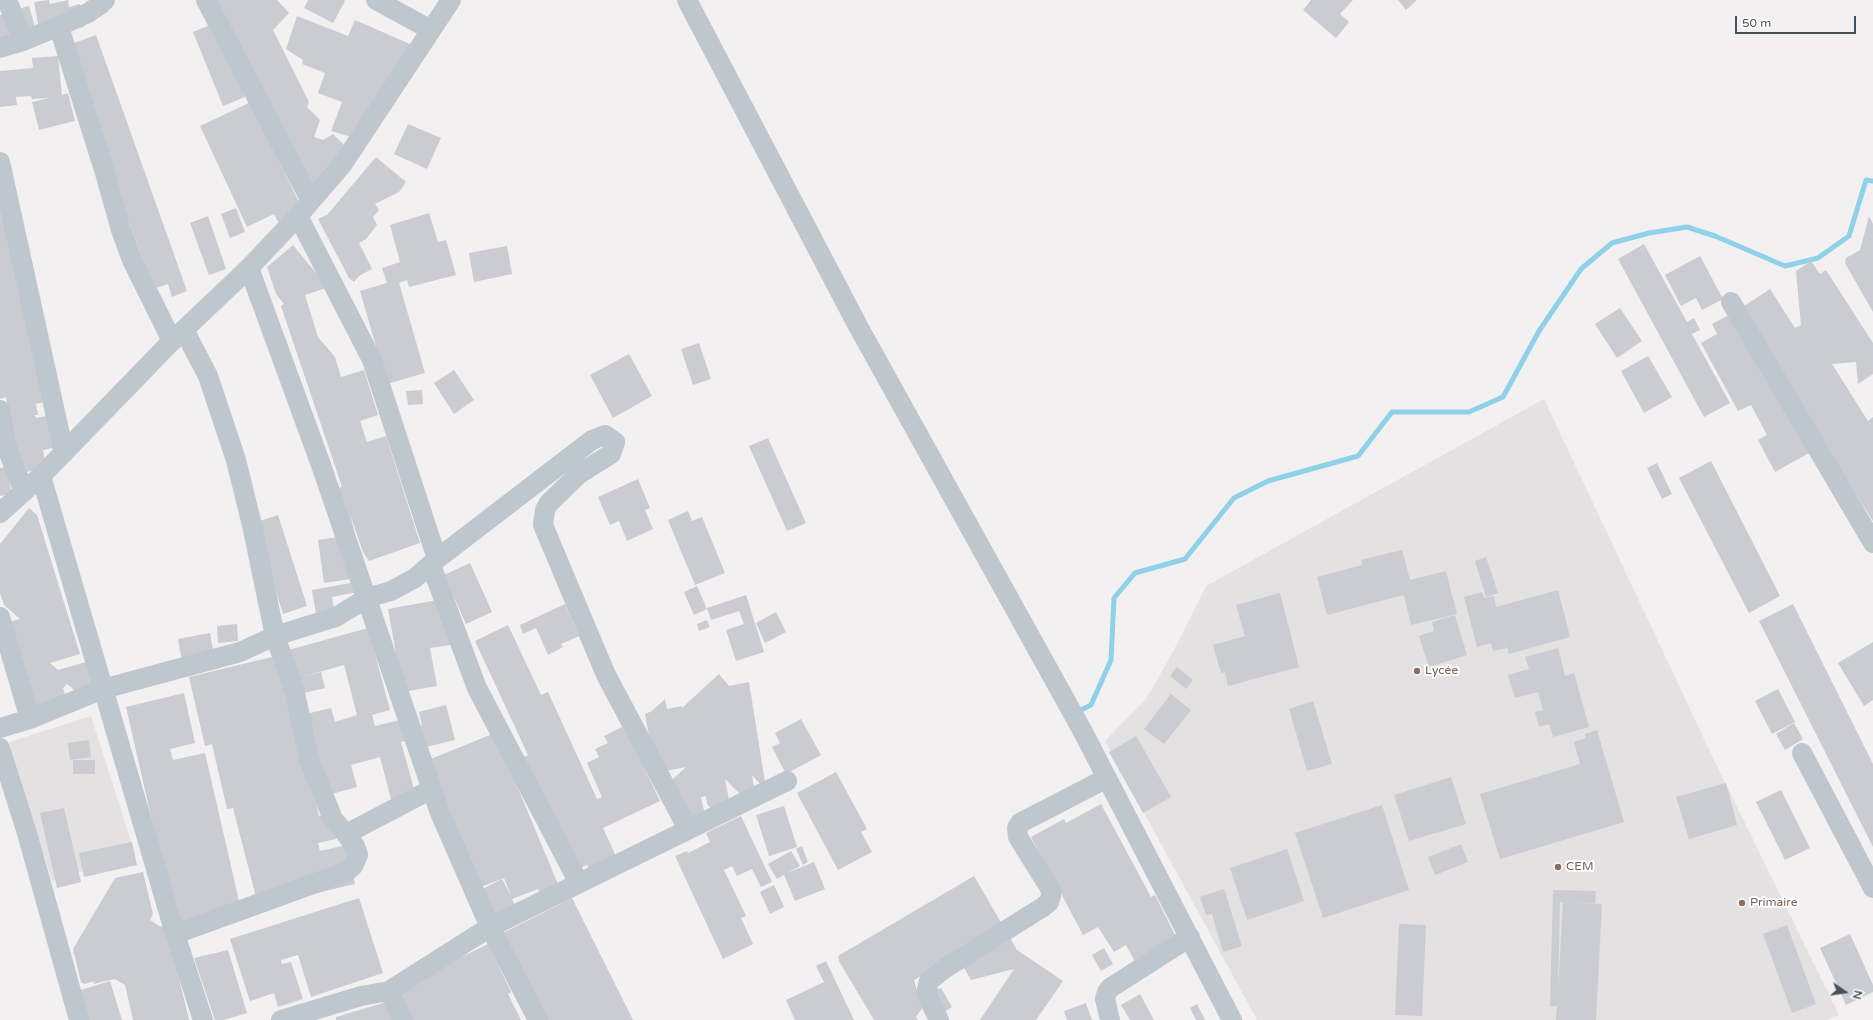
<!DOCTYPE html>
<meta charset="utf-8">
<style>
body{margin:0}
#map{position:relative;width:1873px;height:1020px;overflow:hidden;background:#f2f0f0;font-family:"Varela Round",sans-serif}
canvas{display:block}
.north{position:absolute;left:1825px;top:972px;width:40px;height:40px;-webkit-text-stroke:3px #fff;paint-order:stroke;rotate:103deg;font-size:11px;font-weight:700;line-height:16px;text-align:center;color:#48525c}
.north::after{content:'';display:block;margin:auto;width:14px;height:18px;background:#48525c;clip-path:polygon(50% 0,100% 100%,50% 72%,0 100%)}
.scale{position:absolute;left:1735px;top:16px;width:121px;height:18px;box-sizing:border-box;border:2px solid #48525c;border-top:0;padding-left:5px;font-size:12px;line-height:14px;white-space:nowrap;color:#48525c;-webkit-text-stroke:3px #fff;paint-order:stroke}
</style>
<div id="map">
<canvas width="1873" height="1020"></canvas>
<div class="north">N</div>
<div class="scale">50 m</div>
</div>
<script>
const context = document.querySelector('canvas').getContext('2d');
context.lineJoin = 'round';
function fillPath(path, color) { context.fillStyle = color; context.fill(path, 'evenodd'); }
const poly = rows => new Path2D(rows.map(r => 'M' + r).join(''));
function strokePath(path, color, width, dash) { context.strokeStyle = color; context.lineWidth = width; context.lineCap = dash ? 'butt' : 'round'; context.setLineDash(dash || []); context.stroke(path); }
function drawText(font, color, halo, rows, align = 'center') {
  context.font = font + ' "Varela Round",sans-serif'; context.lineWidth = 4; context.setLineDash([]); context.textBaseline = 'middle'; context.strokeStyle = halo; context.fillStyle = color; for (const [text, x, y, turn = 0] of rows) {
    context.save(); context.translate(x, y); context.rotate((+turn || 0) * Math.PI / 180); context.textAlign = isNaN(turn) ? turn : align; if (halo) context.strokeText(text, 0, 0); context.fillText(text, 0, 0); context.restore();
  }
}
const education = poly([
 [1544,399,1714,760,1839,1015,1828,1020,1257,1020,1105,741,1147,698,1177,644,1206,586],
 [91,716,135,854,52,881,9,742]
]);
const stream = poly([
 [1081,710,1091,705,1111,660,1114,598,1135,573,1185,559,1234,498,1268,481,1358,456,1392,412,1469,412,1503,397,1539,331,1581,269,1612,243,1649,233,1687,227,1715,236,1785,266,1818,258,1849,236,1866,180,1873,181]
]);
const building = poly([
 [49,0,50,4,68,0,69,7,80,4,84,27,60,31,41,40,34,2],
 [210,0,277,0,289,13,273,30,309,102,307,107,320,120,314,137,323,140,333,134,349,150,316,189],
 [308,0,344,0,345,1,333,23,304,8],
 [1311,0,1353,0,1340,14,1349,22,1336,38,1303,10],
 [1398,0,1417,0,1406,10],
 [29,6,39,41,8,12],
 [4,14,15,51,0,55,0,15],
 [297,16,348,36,355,20,412,45,355,138,331,131,342,102,318,93,325,73,302,64,303,60,286,49],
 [215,23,245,97,223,106,193,32],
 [96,35,187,291,172,297,168,284,153,289,66,46],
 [58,56,62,95,68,93,75,121,39,130,32,102,50,98,32,99,31,96,16,97,17,105,0,107,0,71,33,68,32,58],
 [251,102,303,211,278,222,274,214,247,227,200,126],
 [408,124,441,138,427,169,394,154],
 [376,157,406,182,399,192,375,204,379,210,373,217,377,225,366,239,359,243,372,269,359,276,354,282,349,278,318,219,327,215],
 [0,182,44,402,36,404,38,415,35,415,36,418,51,415,57,447,43,450,46,468,21,473,6,397,0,399],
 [236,208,245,232,230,238,221,214],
 [429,213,438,242,446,240,456,275,409,287,407,280,399,283,425,373,387,384,360,291,387,283,382,268,400,262,390,225],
 [208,216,226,269,209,275,190,223],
 [1869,216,1873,224,1873,312,1845,263,1846,258,1860,250],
 [1644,244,1687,322,1694,318,1700,330,1692,334,1730,403,1704,417,1618,259],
 [293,245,325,284,326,288,305,295,318,337,335,357,341,377,364,370,378,415,360,421,367,442,386,436,420,543,369,561,363,552,350,514,354,530,337,534,325,492,342,487,281,306,284,304,276,294,267,267],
 [507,246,512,274,474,282,469,253],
 [1700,256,1723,299,1702,310,1696,298,1681,306,1665,275],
 [1811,261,1820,274,1826,270,1873,343,1873,374,1858,384,1856,362,1832,364,1868,421,1873,417,1873,521,1738,310,1770,289,1795,328,1801,325,1796,271],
 [1620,308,1642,341,1617,358,1595,324],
 [1733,313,1809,453,1775,472,1758,440,1767,435,1751,405,1738,411,1701,343,1717,334,1712,324],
 [699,343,711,379,693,385,681,349],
 [629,354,652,396,613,418,590,375],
 [1648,356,1672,397,1644,413,1621,371],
 [454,370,474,400,454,414,434,383],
 [422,390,423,404,408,405,406,391],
 [768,438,806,523,787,531,749,446],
 [1711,461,1780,596,1749,613,1679,478],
 [1657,463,1672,494,1662,499,1647,468],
 [6,467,12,494,0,496,0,468],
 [638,479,650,508,645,510,653,529,627,541,619,521,610,525,598,497],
 [29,508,37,515,80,654,50,663,58,670,86,662,94,689,78,693,67,684,63,688,67,700,35,710,9,622,20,619,4,605,0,593,0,544],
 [688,511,692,521,702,517,725,573,695,585,668,520],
 [278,515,307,606,283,614,254,523],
 [344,536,350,579,324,583,318,540],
 [1402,550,1410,580,1446,571,1457,614,1411,625,1404,595,1327,615,1317,577,1362,565,1361,560],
 [1486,557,1498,593,1486,597,1475,561],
 [470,563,492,612,466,624,444,575],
 [356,582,358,592,332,597,334,609,316,613,312,590],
 [697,586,707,609,694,615,684,592],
 [1558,590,1570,637,1509,654,1503,632,1507,648,1493,651,1491,643,1477,647,1464,597,1482,592,1484,598,1494,596,1496,607],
 [1280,593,1299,667,1228,686,1225,672,1221,673,1213,645,1245,636,1236,605],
 [746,595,764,652,736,661,726,630,744,624,739,611,711,620,707,608],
 [443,599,451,645,430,648,437,686,403,692,388,609],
 [565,604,579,636,561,644,563,647,548,655,536,628,523,634,520,625],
 [1793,604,1873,764,1873,847,1759,621],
 [776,612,786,632,765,643,756,623],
 [1455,615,1467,655,1429,667,1419,636,1434,631,1432,622],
 [707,620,710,627,699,631,697,624],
 [237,624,238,641,218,643,217,626],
 [508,625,541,695,548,692,597,799,602,797,587,763,599,757,595,749,608,743,604,736,624,726,660,801,603,828,620,865,593,878,587,865,577,869,524,757,528,755,475,641],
 [368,628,390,710,372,715,375,726,400,720,406,741,401,742,416,796,392,803,380,757,351,765,357,787,328,795,306,714,331,708,335,722,357,715,344,665,298,678,321,672,325,688,300,694,285,651],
 [210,633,214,656,182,662,178,639],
 [1873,642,1873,700,1864,706,1838,663],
 [1558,648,1565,676,1574,673,1589,727,1553,737,1549,724,1539,727,1535,712,1543,710,1538,692,1515,698,1508,675,1529,669,1525,657],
 [280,655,319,816,330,813,336,839,318,843,320,851,346,845,355,884,176,926,126,707,184,693,195,743,170,749,173,760,205,753,239,901,256,897,233,808,227,809,212,744,205,746,189,677],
 [1177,667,1193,680,1186,689,1170,676],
 [719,674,729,686,749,682,765,782,761,785,752,775,755,793,741,795,725,779,729,800,715,813,707,804,706,796,701,797,704,811,695,819,677,800,673,779,686,767,656,773,645,714,652,711,665,699,667,709,682,706,682,708],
 [1778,689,1795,722,1772,734,1755,701],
 [1171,694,1191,710,1164,744,1144,729],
 [1313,701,1332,764,1307,771,1289,709],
 [446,705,455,740,422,748,417,726,422,725,419,712],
 [801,719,821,755,786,774,772,747,780,743,775,733],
 [1794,723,1803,739,1785,750,1776,734],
 [1597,730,1624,822,1500,859,1480,794,1580,764,1574,742,1586,738,1585,734],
 [495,733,560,889,542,896,538,889,512,899,521,917,500,927,481,890,502,879,511,896,504,878,481,887,428,760],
 [1136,736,1171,797,1143,813,1109,752],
 [89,740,91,757,70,760,68,743],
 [73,760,95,760,95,774,73,774],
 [836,772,867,829,861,832,872,852,838,870,797,793],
 [1451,777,1466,824,1409,841,1394,795],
 [1726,783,1737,825,1689,839,1676,797],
 [1781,790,1810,848,1785,860,1756,802],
 [1101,804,1151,897,1155,895,1178,941,1136,963,1126,945,1114,952,1098,927,1083,935,1031,837,1064,819,1066,823],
 [1382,805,1409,890,1323,918,1295,833],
 [784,806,797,847,769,856,756,815],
 [64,808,81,882,57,888,40,813],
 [741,816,772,882,761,887,752,869,737,876,732,866,724,870,746,916,741,918,753,944,723,959,675,856,687,851,688,853,710,842,706,833],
 [132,842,137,865,84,877,79,853],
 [1461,844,1468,862,1435,875,1428,857],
 [802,846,808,862,803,865,796,849],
 [1287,849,1304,901,1247,920,1230,868],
 [791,851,800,866,787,873,814,862,825,889,795,901,784,875,777,879,768,864],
 [143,872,153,914,150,920,161,927,165,920,189,1020,133,1020,125,985,115,979,93,984,95,981,84,984,81,982,73,949,115,878],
 [974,876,1017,950,1063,981,1036,1020,980,1020,1014,969,971,980,957,955,914,980,918,995,941,988,952,1007,944,1012,927,1001,916,1017,918,1020,874,1020,839,961,838,956],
 [774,885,784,907,770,914,760,892],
 [1224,889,1242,946,1223,952,1212,914,1206,915,1200,897],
 [1553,890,1596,891,1595,903,1558,902,1560,902,1558,990,1563,902,1602,904,1596,1020,1556,1020,1557,1006,1550,1006],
 [359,898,383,973,311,997,298,955,281,960,282,964,291,962,303,999,278,1007,274,993,250,1001,230,939],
 [572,898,633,1020,542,1020,499,935],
 [1399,924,1426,925,1422,1016,1395,1015],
 [1787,925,1816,1004,1792,1013,1763,934],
 [1850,934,1873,985,1873,992,1846,1005,1820,948],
 [488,944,511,992,508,994,521,1020,410,1020,396,989],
 [1104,948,1113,964,1101,971,1092,955],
 [228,950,247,1013,224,1020,215,1020,194,958],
 [826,961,854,1020,795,1020,786,1000,824,982,816,966],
 [110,981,122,1020,86,1020,78,991],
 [1140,994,1154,1020,1130,1020,1121,1005],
 [390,1001,395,1020,336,1020,336,1017],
 [1086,1003,1092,1020,1067,1020,1064,1011],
 [1197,1004,1205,1020,1196,1020,1190,1008]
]);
const minor = poly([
 [7,0,23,41],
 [206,0,311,201],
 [376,0,431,30],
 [687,0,858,326,1082,730,1232,1020],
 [59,27,105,173,121,230,132,260,172,341],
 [0,48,23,41,64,24,88,13,100,5,105,0],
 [0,162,64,453],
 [249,268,321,465,440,813,490,927,787,781],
 [1731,302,1873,543],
 [184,330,208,376,236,460,252,525,275,636,294,689,310,762,333,819,346,834],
 [0,410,7,448,24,492],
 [41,476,175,934,203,1020],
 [0,513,41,476,172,341,249,268,298,216,342,165,451,0],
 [437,559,592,440,605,435,615,442,611,454,579,474,549,503,545,510,543,525,606,675,688,829],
 [431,565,477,688,579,883],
 [0,617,30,719],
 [0,728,30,719,103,689,240,652,275,636,336,617,367,598,391,591,404,584,415,578,437,559,372,360,298,216],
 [0,748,27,833,79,1020],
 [1802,753,1873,888],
 [175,934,346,872,353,866,358,855,355,846,346,834,432,789],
 [389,991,403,1020],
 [281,1020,361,996,389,991,490,927,538,1020],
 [939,1020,926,993,929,981,944,969,1043,907,1049,902,1051,896,1051,890,1018,837,1017,828,1020,823,1107,778],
 [1110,1020,1105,999,1107,992,1110,988,1190,937]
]);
const markers = [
 [1417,671,4,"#8d6e63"],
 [1558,867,4,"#8d6e63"],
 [1742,903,4,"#8d6e63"]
];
const educationNames = [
 ["Lycée",1425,671],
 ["CEM",1566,867],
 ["Primaire",1750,903]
];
fillPath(education, '#e3e1e1');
strokePath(stream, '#8fd1e9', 5);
fillPath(building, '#caccd2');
strokePath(minor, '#bec6ce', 20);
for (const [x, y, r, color] of markers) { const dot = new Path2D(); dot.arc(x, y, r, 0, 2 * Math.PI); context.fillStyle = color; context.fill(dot); strokePath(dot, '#fff', 1.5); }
drawText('12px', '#785e54', '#fff', educationNames, 'left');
</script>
